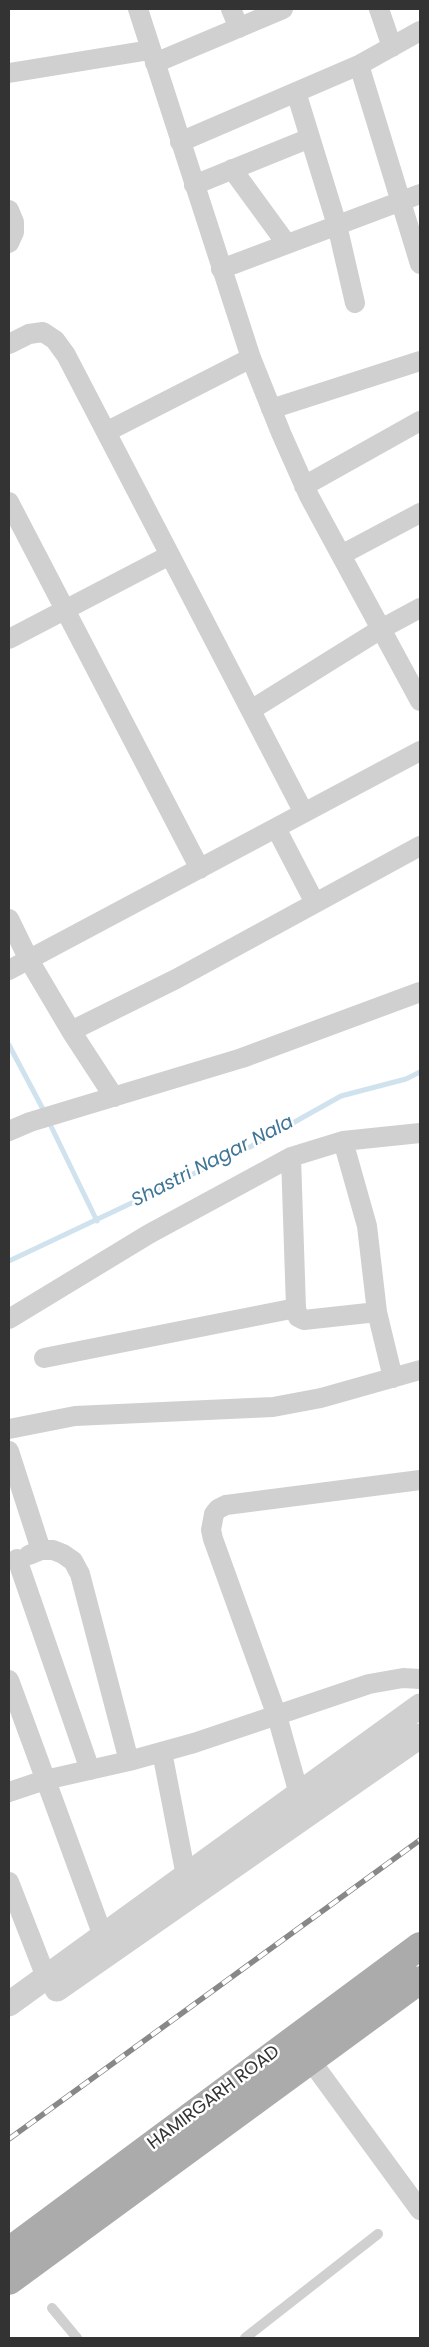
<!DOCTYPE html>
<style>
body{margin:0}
#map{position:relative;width:429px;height:2347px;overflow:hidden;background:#fff;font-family:Poppins,sans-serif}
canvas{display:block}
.frame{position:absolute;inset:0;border:10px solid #333;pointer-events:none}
</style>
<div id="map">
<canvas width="429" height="2347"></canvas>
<div class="frame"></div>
</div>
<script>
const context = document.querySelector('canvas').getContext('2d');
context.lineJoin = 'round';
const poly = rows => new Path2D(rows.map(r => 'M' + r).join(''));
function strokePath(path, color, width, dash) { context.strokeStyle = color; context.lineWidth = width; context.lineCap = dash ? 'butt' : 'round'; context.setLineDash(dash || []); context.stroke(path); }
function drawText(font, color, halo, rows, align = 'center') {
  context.font = font + ' Poppins,sans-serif'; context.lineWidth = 5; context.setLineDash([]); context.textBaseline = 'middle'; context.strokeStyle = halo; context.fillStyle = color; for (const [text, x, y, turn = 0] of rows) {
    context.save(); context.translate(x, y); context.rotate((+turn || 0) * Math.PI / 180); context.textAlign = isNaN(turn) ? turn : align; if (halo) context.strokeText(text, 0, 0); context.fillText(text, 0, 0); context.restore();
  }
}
const stream = poly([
 [9,1045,45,1113],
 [48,1120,97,1221],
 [9,1261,250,1147,341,1096,406,1079,420,1072]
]);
const service = poly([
 [52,2308,77,2338],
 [245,2338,378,2234]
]);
const minor = poly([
 [138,9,251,358,281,433,309,496,420,701],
 [231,9,239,28],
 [379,9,392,47],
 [155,63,283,9],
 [359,65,420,264],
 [9,73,150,50],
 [296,92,337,225,355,303],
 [180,142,359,65,420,31],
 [232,169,286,243],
 [194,185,310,138],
 [9,210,14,222,14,232,9,243],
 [221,269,420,194],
 [9,344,29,334,43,332,55,340,66,355,304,813],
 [271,409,420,361],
 [106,432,251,358],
 [304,486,420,421],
 [9,502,200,869],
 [341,555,420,513],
 [9,639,170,555],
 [251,710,381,629,420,608],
 [276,828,315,903],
 [9,919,29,960,71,1031,114,1097],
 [9,970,420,751],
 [71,1031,176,979,420,846],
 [9,1131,30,1122,242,1058,420,992],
 [343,1141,367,1226,377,1312,393,1378],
 [296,1308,298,1317,304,1320,377,1312],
 [9,1319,149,1234,291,1157,343,1141,420,1133],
 [44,1358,296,1308,291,1157],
 [9,1429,75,1416,273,1407,321,1398,420,1370],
 [9,1451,41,1550,29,1555],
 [41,1550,53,1550,63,1554,73,1561,80,1574,129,1761],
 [17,1559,90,1770],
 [9,1680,103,1936],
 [162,1752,186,1876],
 [9,1792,45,1780,129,1761,194,1743,369,1684,403,1678,420,1679],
 [299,1794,277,1716,213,1539,211,1530,214,1514,218,1509,226,1505,420,1480],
 [9,1882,46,1977],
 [311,2061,420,2210]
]);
const tertiary = poly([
 [57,1989,420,1736],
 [9,2004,420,1706]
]);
const primary = poly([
 [9,2251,420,1946],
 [9,2281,420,1980]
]);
const rail = poly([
 [9,2139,420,1840]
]);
const streetNames = [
 ["HAMIRGARH ROAD",214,2098,-37]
];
const waterNames = [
 ["Shastri Nagar Nala",213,1162,-27]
];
strokePath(stream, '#cfe2ee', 5);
strokePath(service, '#d0d0d0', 10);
strokePath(minor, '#d0d0d0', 20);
strokePath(tertiary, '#d0d0d0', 25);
strokePath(primary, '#ababab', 28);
strokePath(rail, '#888', 5.5);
strokePath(rail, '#fff', 4, [11]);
drawText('18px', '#333', '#fff', streetNames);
drawText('italic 19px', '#3f7597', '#fff', waterNames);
</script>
